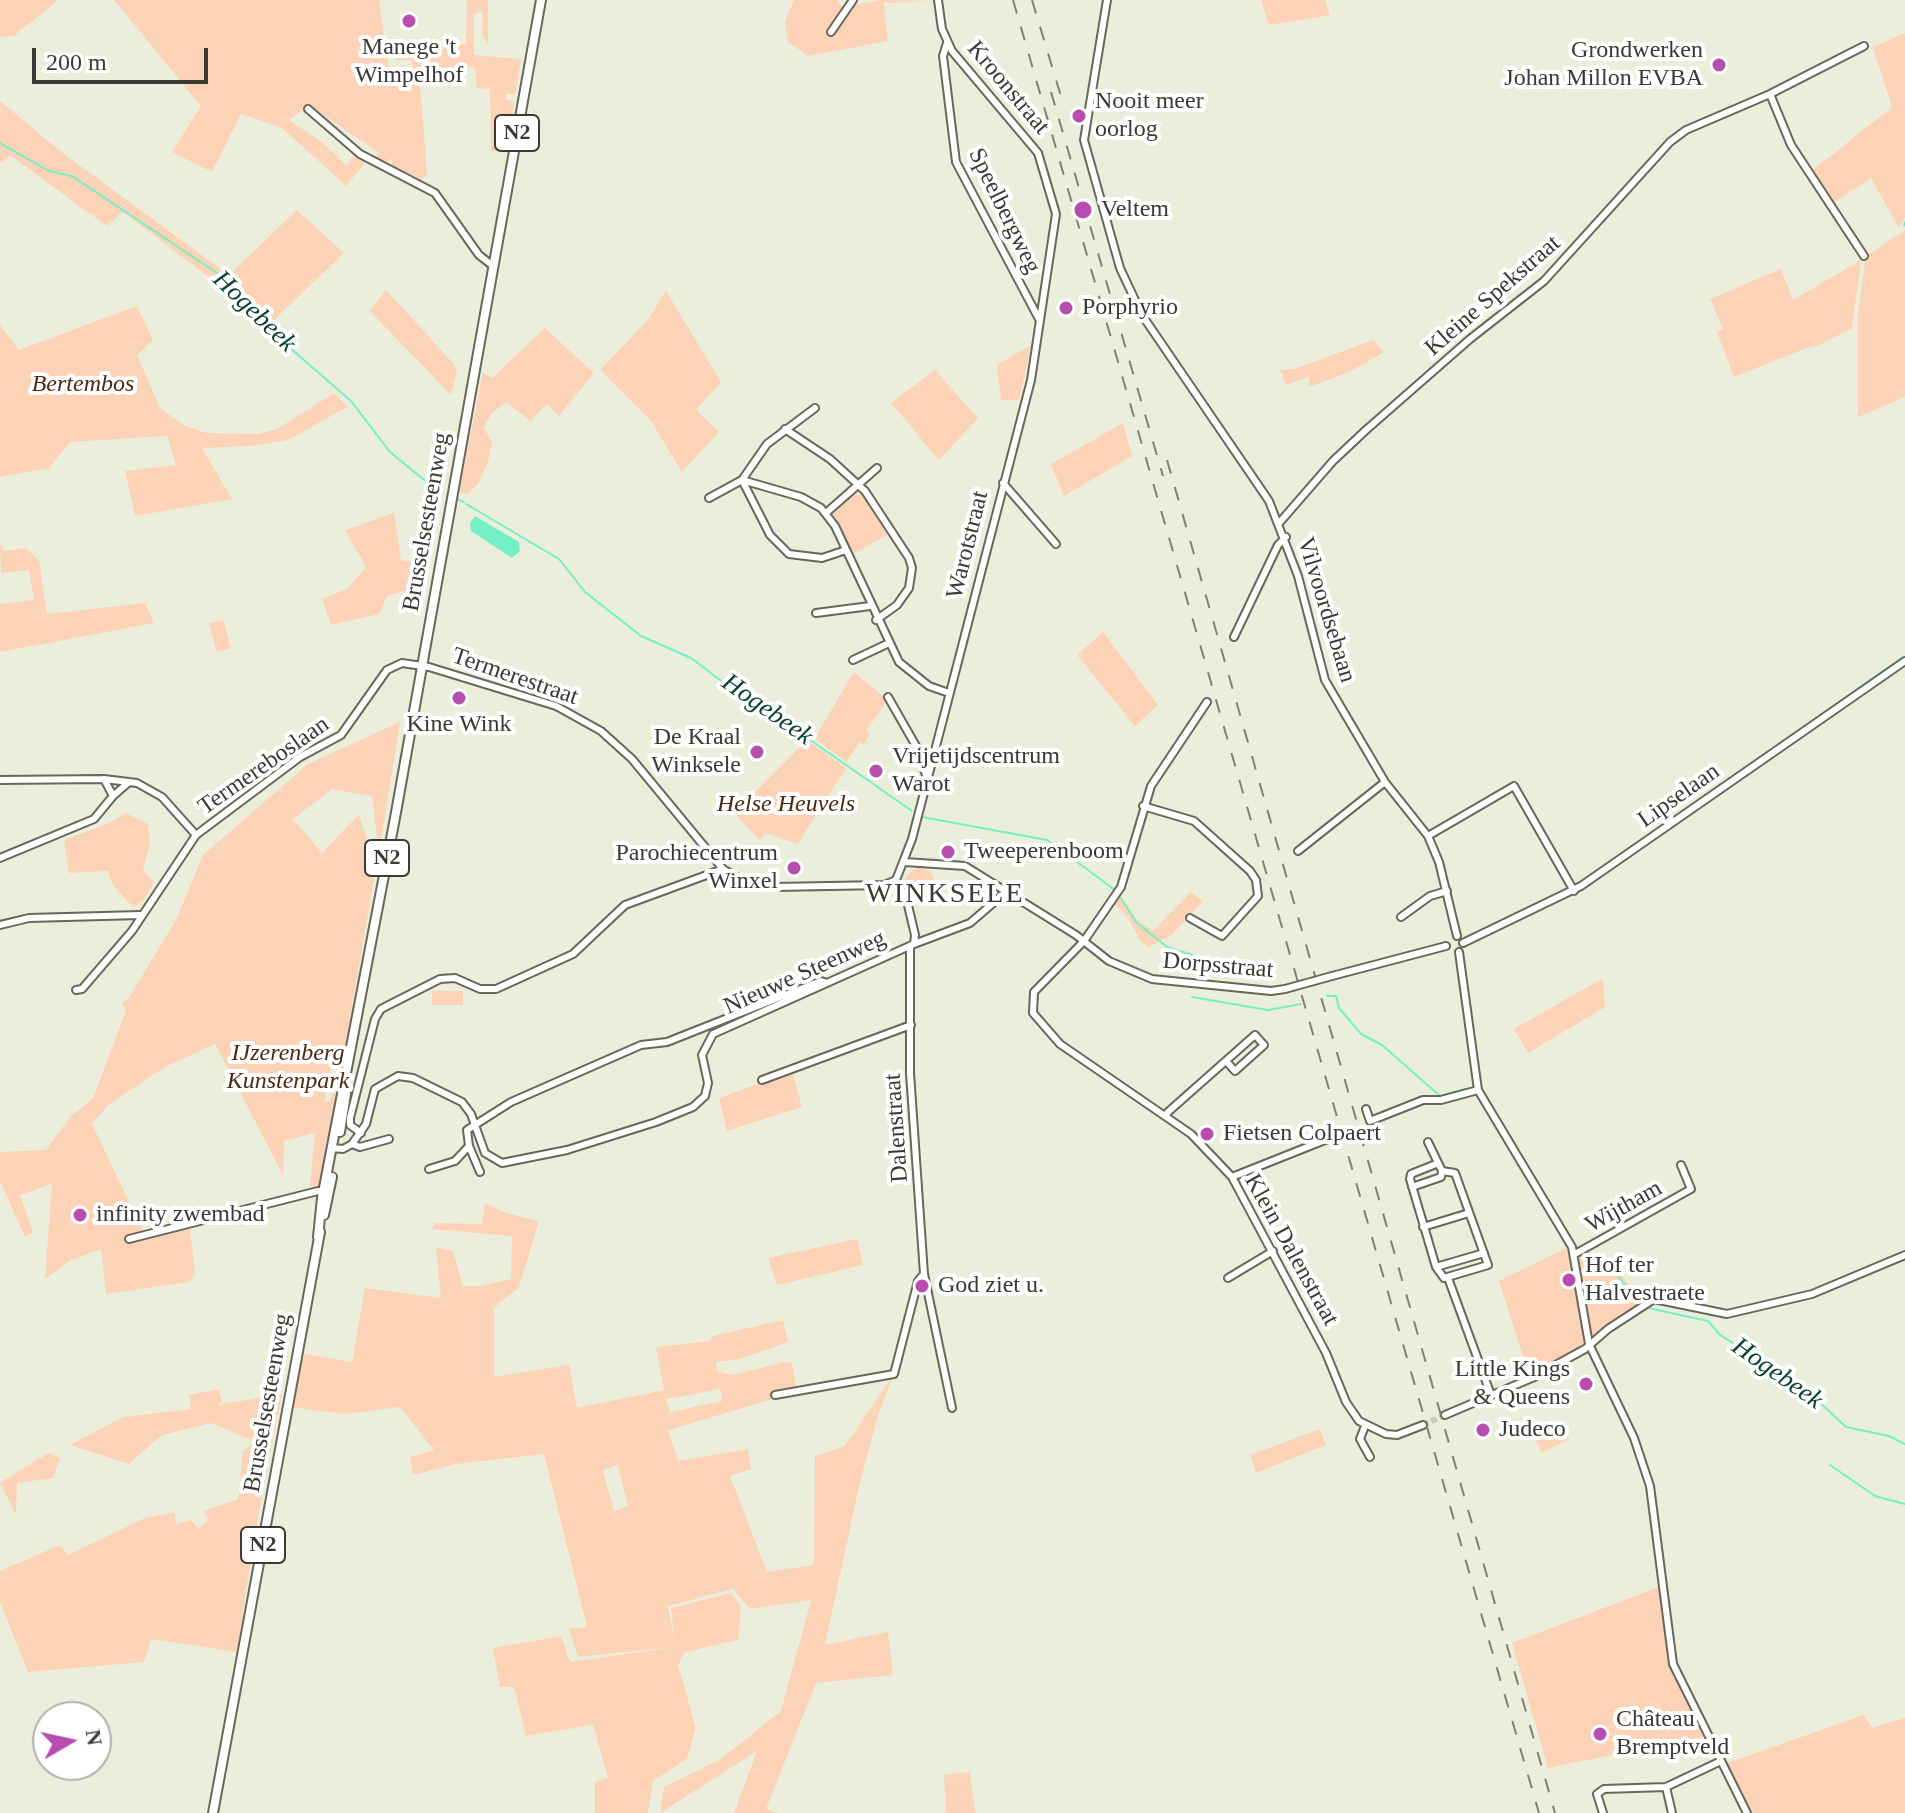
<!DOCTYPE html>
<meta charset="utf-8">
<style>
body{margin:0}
#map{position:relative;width:1905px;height:1813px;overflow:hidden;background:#eceedc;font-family:Georgia,serif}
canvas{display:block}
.north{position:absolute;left:32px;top:1701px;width:80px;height:80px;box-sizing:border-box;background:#fff;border:2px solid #b0b0ad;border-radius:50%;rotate:81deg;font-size:22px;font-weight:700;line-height:32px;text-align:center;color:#393a33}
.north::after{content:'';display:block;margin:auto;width:28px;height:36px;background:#b74dae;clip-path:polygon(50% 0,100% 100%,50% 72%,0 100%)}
.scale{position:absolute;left:32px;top:48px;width:176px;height:36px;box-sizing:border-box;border:4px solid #393a33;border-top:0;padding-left:10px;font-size:24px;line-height:28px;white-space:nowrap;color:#393a33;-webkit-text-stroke:6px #fff;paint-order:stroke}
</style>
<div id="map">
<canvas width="1905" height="1813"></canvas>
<div class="north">N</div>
<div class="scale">200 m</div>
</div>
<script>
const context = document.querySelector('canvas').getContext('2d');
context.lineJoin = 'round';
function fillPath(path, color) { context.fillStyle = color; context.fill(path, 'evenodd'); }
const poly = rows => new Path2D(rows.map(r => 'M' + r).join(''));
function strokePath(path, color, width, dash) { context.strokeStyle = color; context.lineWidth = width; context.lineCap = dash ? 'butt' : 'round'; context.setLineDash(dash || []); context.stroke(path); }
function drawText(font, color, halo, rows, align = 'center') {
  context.font = font + ' Georgia,serif'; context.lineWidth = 8; context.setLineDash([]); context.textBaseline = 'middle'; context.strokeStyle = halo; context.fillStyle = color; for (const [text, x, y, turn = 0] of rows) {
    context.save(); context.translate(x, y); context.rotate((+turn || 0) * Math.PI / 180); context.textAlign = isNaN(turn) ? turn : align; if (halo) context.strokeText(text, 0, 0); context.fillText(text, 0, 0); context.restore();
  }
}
const green = poly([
 [0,0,58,0,14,36,0,37],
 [114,0,379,0,389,70,412,68,412,60,396,60,395,47,466,44,467,0,488,0,488,45,482,34,483,12,478,12,474,15,474,55,521,59,515,95,507,94,505,99,514,102,506,152,491,151,490,89,477,88,475,67,441,68,435,64,435,68,419,69,427,175,421,179,392,166,392,158,386,163,376,158,379,153,309,105,289,120,322,142,346,165,355,157,365,163,346,186,282,128,241,114,212,172,172,152,201,106],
 [794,0,837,0,842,7,882,0,935,1,884,3,888,41,808,56,788,42,785,21],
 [1261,0,1325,0,1330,15,1269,25],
 [1905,33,1905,217,1899,228,1871,178,1834,203,1813,170,1892,107,1873,47],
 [0,101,64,154,229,275,297,210,344,253,270,324,250,313,234,296,123,212,107,226,11,156,0,163],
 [1905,230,1905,397,1858,417,1858,315,1866,256],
 [1861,260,1852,328,1816,347,1814,345,1734,377,1717,332,1723,329,1710,299,1781,269,1793,300],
 [386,290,454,364,457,372,451,395,370,311],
 [666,291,721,382,696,410,719,432,682,472,651,421,600,370,647,321],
 [137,306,153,340,137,355,160,408,185,426,207,433,258,434,277,429,334,393,347,407,288,440,251,446,202,448,232,499,135,516,125,471,176,465,167,436,70,442,49,468,0,477,0,325,19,350],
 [545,328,594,373,559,416,547,404,530,421,506,402,491,414,484,428,492,442,488,462,478,484,469,493,459,493,483,373,492,378],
 [1373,340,1384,352,1349,372,1309,387,1309,377,1286,385,1280,370,1294,369],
 [1031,345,1019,400,1001,400,997,365],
 [935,370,978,418,939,460,891,403],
 [1123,423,1132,456,1064,496,1051,464],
 [863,494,887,535,851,555,831,516,853,495],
 [394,513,401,560,424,564,418,587,387,596,379,614,331,625,322,599,347,589,366,567,345,530],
 [0,544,4,551,26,548,39,561,47,614,145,603,154,623,0,652,0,604,34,600,29,570,1,573],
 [223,620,231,648,217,652,209,623],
 [1103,632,1158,705,1135,726,1077,655],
 [854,672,888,700,866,731,870,734,864,744,860,742,846,762,810,735,817,734],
 [400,722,379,853,372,796,332,789,293,819,322,853,359,814,376,869,341,1068,332,1067,329,1072,325,1101,330,1102,332,1093,336,1094,319,1187,310,1186,315,1133,284,1141,283,1175,215,1044,165,1067,108,1105,92,1124,144,1233,190,1229,195,1274,189,1282,106,1294,101,1249,71,1260,45,1279,52,1184,20,1195,33,1232,25,1237,0,1181,0,1152,46,1150,70,1117,93,1098,126,1011,122,1003,128,999,176,920,203,855,308,764],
 [807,740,846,768,798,844,765,833,760,840,734,813],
 [126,813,148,824,150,843,143,870,154,882,143,901,133,907,112,884,108,871,69,873,64,840,107,824],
 '906 882a14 14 0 1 1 28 0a14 14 0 1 1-28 0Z',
 [1191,892,1203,901,1171,936,1149,947,1140,941,1128,917,1115,904,1121,896,1137,920,1153,931],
 [1603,978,1605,1007,1528,1053,1514,1029],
 [432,991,463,991,463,1005,432,1005],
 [792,1071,802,1107,727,1131,719,1098],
 [485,1203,506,1213,539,1221,519,1287,494,1308,494,1377,569,1365,577,1408,664,1390,656,1347,710,1341,713,1336,783,1320,788,1342,740,1359,716,1362,717,1371,732,1375,784,1362,792,1363,797,1392,668,1430,678,1461,748,1449,751,1469,730,1476,767,1572,814,1565,815,1456,845,1446,894,1374,879,1412,859,1486,825,1645,888,1632,893,1675,816,1683,766,1809,779,1813,734,1813,757,1751,660,1813,664,1787,721,1759,781,1711,811,1600,750,1609,733,1589,668,1606,675,1643,671,1608,731,1593,741,1607,738,1640,685,1652,678,1665,696,1728,687,1759,653,1781,648,1813,595,1813,595,1782,608,1778,593,1725,526,1736,514,1687,500,1687,493,1648,561,1636,570,1662,673,1647,578,1657,569,1629,587,1627,544,1454,456,1464,413,1475,410,1457,434,1450,400,1407,345,1414,291,1407,300,1353,352,1362,365,1288,441,1298,436,1247,453,1251,463,1286,480,1286,511,1279,512,1236,432,1229,435,1223,482,1224],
 [720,1389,722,1401,671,1412,667,1405,666,1399],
 [618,1465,628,1506,614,1511,603,1470],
 [857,1239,863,1265,777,1285,768,1258],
 [1566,1248,1572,1259,1585,1338,1580,1348,1529,1375,1499,1281],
 [1584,1252,1620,1274,1640,1298,1637,1305,1594,1335,1590,1333,1582,1294,1579,1261],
 [219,1389,222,1402,217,1405,282,1394,254,1537,237,1652,151,1639,144,1662,28,1672,0,1602,0,1571,60,1545,68,1555,145,1518,175,1512,176,1524,191,1520,198,1528,209,1520,204,1511,238,1499,243,1451,256,1442,212,1423,162,1435,129,1464,70,1445,123,1417,191,1409,189,1395],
 [1562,1425,1569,1439,1542,1453,1535,1439],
 [1320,1429,1326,1445,1256,1473,1250,1455],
 [48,1453,60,1458,53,1478,17,1483,16,1515,0,1483],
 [1659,1587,1669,1666,1703,1737,1548,1768,1512,1643],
 [1864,1715,1872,1728,1905,1718,1905,1813,1753,1813,1727,1763],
 [970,1772,975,1813,946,1813,944,1775]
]);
const water = poly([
 [475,516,519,542,520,551,512,558,471,531,470,523]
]);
const stream = poly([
 [0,143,49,171,72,176,226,279,250,313,351,401,390,452,440,493],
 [1904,226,1905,222],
 [459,500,464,502],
 [466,504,559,559,585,592,641,636,691,658,736,692,755,700,787,730,806,737,912,811],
 [1755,761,1903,657],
 [922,817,1047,840,1115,890],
 [1121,898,1136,922,1167,947,1193,955,1197,964],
 [1327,996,1336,996,1339,1008,1361,1034,1382,1045,1440,1096,1465,1089],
 [1192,997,1268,1010,1301,1004],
 [1583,1254,1618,1276,1638,1302],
 [1648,1308,1708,1321,1720,1335,1801,1385,1846,1427,1889,1436,1905,1444],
 [1830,1465,1875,1496,1905,1504]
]);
const minorTunnel = poly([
 [1423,1425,1445,1415]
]);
const minor = poly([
 [1107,0,1084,140,1120,268,1142,315,1269,501,1298,576,1325,680,1385,782,1428,836,1439,862,1457,936],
 [831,32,853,0],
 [947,43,943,56,956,162,1040,321],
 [1770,94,1791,145,1864,256],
 [308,109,360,154,435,193,479,255,493,266],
 [815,408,767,444,742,480,770,535,789,554,822,558,846,550],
 [785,429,830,459,865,491,909,558,912,568,909,588,897,605,876,620],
 [1003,483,1056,544],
 [709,498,742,480,801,497,821,508,835,526,899,662,929,686,949,693],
 [826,513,877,468],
 [1280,522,1333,461,1366,430,1470,339,1544,281,1670,142,1686,130,1770,94,1864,46],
 [816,613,870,606],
 [1234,637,1278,545,1286,537],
 [853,660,887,644],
 [888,697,916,746,926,775],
 [1207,702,1151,786,1121,887,1084,941,1034,992,1033,1013,1060,1044,1191,1134,1232,1177,1326,1353,1346,1402,1359,1421,1386,1434,1397,1435,1423,1425],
 [104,779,113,796,129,782],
 [0,780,104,779,137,783,162,797,196,835],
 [1143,806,1194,821,1250,871,1256,880,1258,896,1222,936,1190,918],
 [1428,836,1514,786,1574,891],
 [1298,851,1385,782],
 [0,858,94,819,113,796],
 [905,862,965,866,1076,935,1109,961,1152,979,1271,991,1285,989],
 [896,880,912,839,1031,380,1056,214,1038,153,952,51,942,29,938,0],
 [896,880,907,901,915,935,914,944],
 [1401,917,1430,896,1447,891],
 [0,925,29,918,140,915],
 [1463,943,1581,886,1905,661],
 [910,946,910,1073,924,1274,952,1408],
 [1459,952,1478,1090,1572,1247,1589,1344,1634,1438,1650,1486,1673,1664,1747,1813],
 [1332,976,1446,946],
 [76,990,82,989,132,931,196,835,300,757,341,735,387,670,402,663,429,667,556,706,601,731,632,759,723,869,740,879,774,887,884,885,896,880],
 [762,1080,911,1025],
 [1366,1109,1370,1121,1423,1100,1441,1100,1478,1090],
 [1166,1115,1168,1112,1255,1035,1264,1045,1235,1071,1226,1061],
 [361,1133,350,1125,350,1118,375,1019,381,1009,440,979,455,978,480,989,496,989,573,954,625,905,723,869],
 [1428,1142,1442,1171,1455,1173,1488,1265,1444,1278,1436,1267,1410,1179,1411,1174,1436,1164],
 [352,1144,360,1147,389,1139],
 [331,1148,343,1149,352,1144,366,1124,375,1089,398,1076,413,1078,462,1102,471,1114,485,1153,502,1163,567,1150,656,1122,693,1107,705,1096,708,1083,702,1055,713,1034,914,944,970,923,1006,892],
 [429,1169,455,1161,469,1146],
 [480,1172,469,1146,467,1130,511,1102,641,1045,667,1042,821,981,827,983],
 [1232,1177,1335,1136],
 [1412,1187,1441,1177,1442,1171],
 [1423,1227,1469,1213],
 [129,1239,318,1191,327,1192],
 [1575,1254,1691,1189,1681,1165],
 [1436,1267,1484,1253],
 [1228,1278,1273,1251],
 [1448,1278,1491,1395],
 [775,1395,894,1374,918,1281,924,1274],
 [1445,1415,1532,1378,1585,1349,1608,1329,1654,1299,1727,1314,1812,1294,1905,1255],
 [1365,1426,1360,1439,1370,1457],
 [1666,1787,1672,1813],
 [1603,1813,1597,1794,1604,1789,1666,1787,1721,1761]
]);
const major = poly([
 [340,1132,346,1094],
 [324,1215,332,1177],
 [318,1237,322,1198,395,818,541,0],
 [213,1813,320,1232]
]);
const rail = poly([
 [1013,0,1539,1813],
 [1032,0,1063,103],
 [1051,92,1163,476],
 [1167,460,1555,1813]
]);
const minorBridge = poly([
 [1285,989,1332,976]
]);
const markers = [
 [409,21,8,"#b74dae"],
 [1719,65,8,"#b74dae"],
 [1079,116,8,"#b74dae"],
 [1083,210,10,"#b74dae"],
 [1066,308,8,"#b74dae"],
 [459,698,8,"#b74dae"],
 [757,752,8,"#b74dae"],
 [876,771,8,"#b74dae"],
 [948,852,8,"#b74dae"],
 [794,868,8,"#b74dae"],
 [1207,1134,8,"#b74dae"],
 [80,1215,8,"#b74dae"],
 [1569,1280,8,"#b74dae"],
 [922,1286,8,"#b74dae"],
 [1586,1384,8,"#b74dae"],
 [1483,1430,8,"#b74dae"],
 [1600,1734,8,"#b74dae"]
];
const shields = [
 [517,133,44],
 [387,858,44],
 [263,1545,44]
];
const shieldNames = [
 ["N2",517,133],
 ["N2",387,858],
 ["N2",263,1545]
];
const poiNames = [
 ["Manege 't",409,48,"center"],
 ["Wimpelhof",409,76,"center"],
 ["Grondwerken",1703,51,"right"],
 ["Johan Millon EVBA",1703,79,"right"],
 ["Nooit meer",1095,102],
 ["oorlog",1095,130],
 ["Veltem",1101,210],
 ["Porphyrio",1082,308],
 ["Kine Wink",459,725,"center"],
 ["De Kraal",741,738,"right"],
 ["Winksele",741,766,"right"],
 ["Vrijetijdscentrum",892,757],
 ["Warot",892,785],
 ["Tweeperenboom",964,852],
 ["Parochiecentrum",778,854,"right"],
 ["Winxel",778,882,"right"],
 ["Fietsen Colpaert",1223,1134],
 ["infinity zwembad",96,1215],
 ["Hof ter",1585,1266],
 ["Halvestraete",1585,1294],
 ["God ziet u.",938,1286],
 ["Little Kings",1570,1370,"right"],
 ["& Queens",1570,1398,"right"],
 ["Judeco",1499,1430],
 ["Château",1616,1720],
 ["Bremptveld",1616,1748]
];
const streetNames = [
 ["Kroonstraat",1008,88,50],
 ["Speelbergweg",1004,211,64],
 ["Kleine Spekstraat",1493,296,-41],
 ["Brusselsesteenweg",427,522,-80],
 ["Warotstraat",968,545,-76],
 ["Vilvoordsebaan",1326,610,73],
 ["Termerestraat",515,677,19],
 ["Termereboslaan",264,766,-35],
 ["Lipselaan",1679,796,-35],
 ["Dorpsstraat",1218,966,5],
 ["Nieuwe Steenweg",805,973,-24],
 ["Dalenstraat",897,1128,-94],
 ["Wijtham",1624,1207,-29],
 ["Klein Dalenstraat",1291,1250,61],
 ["Brusselsesteenweg",268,1403,-80]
];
const parkNames = [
 ["Bertembos",83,385],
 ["Helse Heuvels",786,805],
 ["IJzerenberg",288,1054],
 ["Kunstenpark",288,1082]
];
const waterNames = [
 ["Hogebeek",254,312,44],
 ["Hogebeek",767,710,35],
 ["Hogebeek",1777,1374,35]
];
const quarterNames = [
 ["WINKSELE",945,895]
];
fillPath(green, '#fcd3b7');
fillPath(water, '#73f0c6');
strokePath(stream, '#73f0c6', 2);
strokePath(minorTunnel, '#c8caba', 6, [6, 3]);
strokePath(minor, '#676859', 10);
strokePath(major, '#676859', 12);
strokePath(minor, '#fff', 6);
strokePath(major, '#fff', 8);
strokePath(rail, '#808176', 2, [14, 14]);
strokePath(minorBridge, '#676859', 10, []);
strokePath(minorBridge, '#fff', 6);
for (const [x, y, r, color] of markers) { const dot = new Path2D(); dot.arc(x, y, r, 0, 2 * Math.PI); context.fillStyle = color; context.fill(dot); strokePath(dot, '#fff', 3); }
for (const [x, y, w] of shields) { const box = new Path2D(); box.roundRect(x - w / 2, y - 18, w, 36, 6); context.fillStyle = '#fff'; context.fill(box); strokePath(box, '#393a33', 2); }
drawText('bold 22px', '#393a33', null, shieldNames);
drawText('24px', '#393a33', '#fff', poiNames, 'left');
drawText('24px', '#393a33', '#fff', streetNames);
drawText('italic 24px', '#4b290f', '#fff', parkNames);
drawText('italic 26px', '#094231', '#fff', waterNames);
context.letterSpacing = '2px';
drawText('28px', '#393a33', '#fff', quarterNames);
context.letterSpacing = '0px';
</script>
